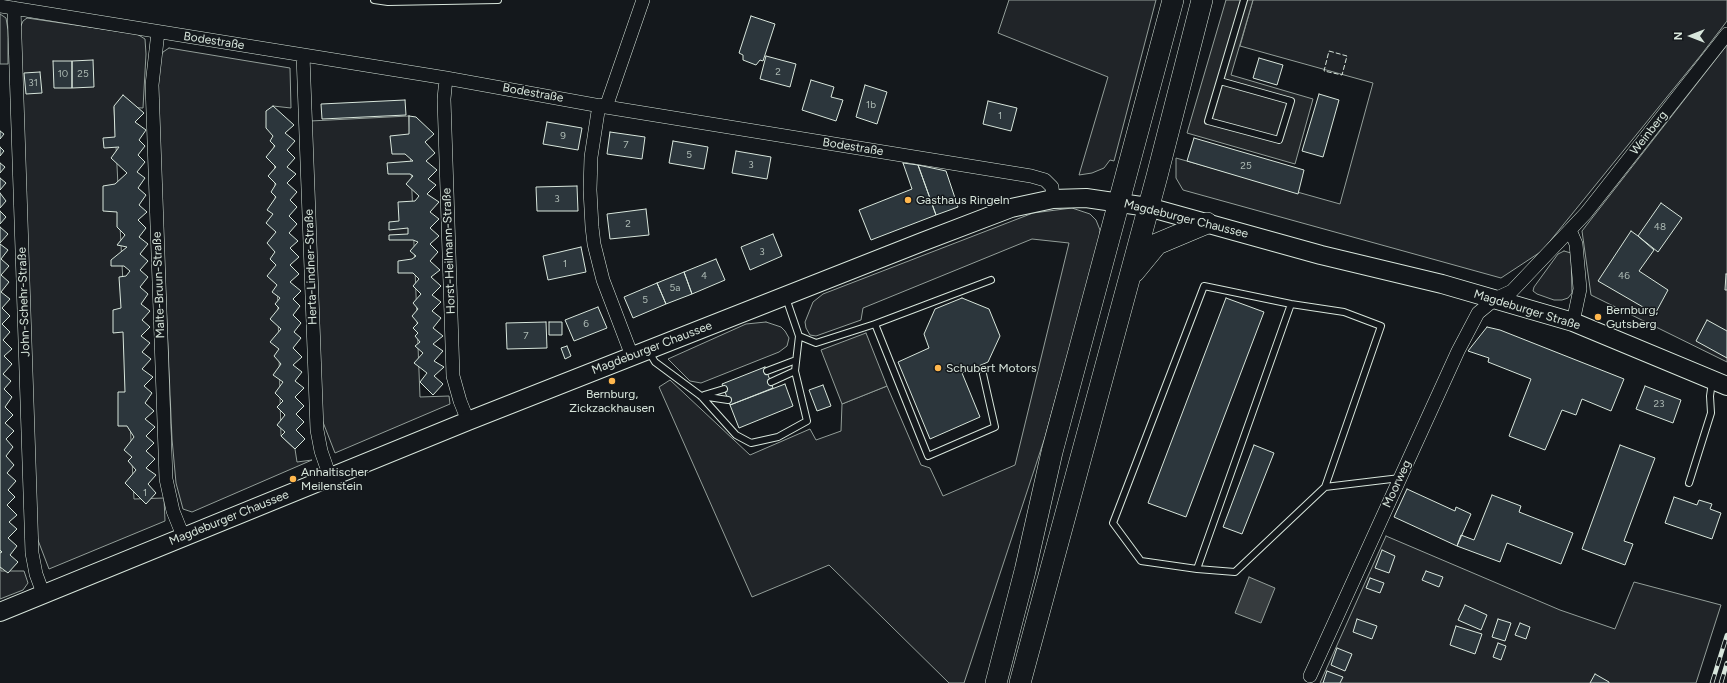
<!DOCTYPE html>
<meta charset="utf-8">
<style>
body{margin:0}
#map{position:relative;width:1727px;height:683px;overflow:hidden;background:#14181c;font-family:Figtree,sans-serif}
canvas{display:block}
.north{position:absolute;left:1671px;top:16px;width:40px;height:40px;-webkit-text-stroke:3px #14181c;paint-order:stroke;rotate:270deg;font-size:11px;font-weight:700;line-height:16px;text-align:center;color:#d8e6dc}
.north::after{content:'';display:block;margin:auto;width:14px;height:18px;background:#d8e6dc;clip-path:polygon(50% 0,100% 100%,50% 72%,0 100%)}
</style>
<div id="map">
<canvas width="1727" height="683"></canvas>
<div class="north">N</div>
</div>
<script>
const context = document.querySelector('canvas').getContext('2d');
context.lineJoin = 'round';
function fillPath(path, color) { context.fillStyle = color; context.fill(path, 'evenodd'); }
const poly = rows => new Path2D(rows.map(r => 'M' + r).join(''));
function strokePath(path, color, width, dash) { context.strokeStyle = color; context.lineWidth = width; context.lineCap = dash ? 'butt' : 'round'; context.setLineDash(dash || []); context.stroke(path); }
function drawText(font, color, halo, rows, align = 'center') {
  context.font = font + ' Figtree,sans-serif'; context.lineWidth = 3; context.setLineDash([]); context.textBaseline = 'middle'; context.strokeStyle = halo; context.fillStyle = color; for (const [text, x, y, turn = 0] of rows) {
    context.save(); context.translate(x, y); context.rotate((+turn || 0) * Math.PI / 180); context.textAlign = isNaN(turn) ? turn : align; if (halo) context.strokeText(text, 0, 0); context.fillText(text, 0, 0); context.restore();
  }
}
const green = poly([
 [1009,0,1156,0,1114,161,1110,160,1104,168,1092,173,1079,175,1108,77,998,33,1009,0],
 [1253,0,1727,0,1727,21,1701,55,1542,251,1501,278,1183,190,1176,178,1176,158,1340,204,1373,83,1240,46,1253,0],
 [0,14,6,18,8,30,8,64,0,64,0,14],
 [27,18,137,34,145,39,146,54,143,108,114,107,134,499,164,498,165,521,49,569,36,535,20,28,23,21,27,18],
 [1727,45,1727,362,1591,295,1582,231,1727,45],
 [169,48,290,68,291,108,273,106,281,436,295,449,297,462,312,460,192,512,183,509,176,483,172,439,157,95,158,60,163,52,169,48],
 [409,116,420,397,449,396,450,404,335,453,321,417,310,121,409,116],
 [1072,208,1090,214,1096,220,1100,230,1099,242,1045,437,964,683,949,683,829,565,752,597,659,387,670,380,750,455,810,429,816,440,841,431,842,404,887,386,921,465,930,468,943,496,1015,465,1069,243,1032,239,863,308,861,320,816,336,810,335,806,328,805,322,813,302,823,294,1033,213,1072,208],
 [1564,251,1571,253,1572,293,1568,298,1562,300,1554,300,1537,294,1533,291,1534,287,1558,254,1564,251],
 [766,322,781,327,785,331,789,338,787,346,779,352,701,383,690,381,668,359,746,324,766,322],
 [1386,536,1560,610,1615,629,1634,582,1721,605,1696,683,1320,683,1386,536],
 [0,548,1,571,24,571,28,583,23,590,0,599,0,548]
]);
const parking = poly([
 [1226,0,1253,0,1231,75,1313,99,1295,164,1187,133,1226,0],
 [866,333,887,386,842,404,821,350,866,333]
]);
const water = poly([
 [1249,577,1275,588,1261,623,1235,613,1249,577]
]);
const building = poly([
 [751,16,775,24,763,61,760,60,756,65,743,60,743,55,739,53,751,16],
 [766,56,796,64,790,87,760,79,766,56],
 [1259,58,1283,65,1277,85,1253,78,1259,58],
 [93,60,94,87,72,88,72,61,93,60],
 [53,61,72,61,72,88,54,88,53,61],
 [40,72,42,93,26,94,24,73,40,72],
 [811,80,834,87,831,97,843,100,836,121,802,110,811,80],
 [865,85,887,92,877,124,856,117,865,85],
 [1319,94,1339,100,1323,157,1302,151,1319,94],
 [123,95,144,113,135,122,146,130,139,140,145,146,138,155,145,162,137,172,145,178,138,188,146,195,139,205,147,212,138,220,146,228,139,237,148,244,140,254,148,261,140,270,148,277,140,287,148,294,141,304,150,311,142,320,150,327,141,336,150,343,142,352,151,359,142,369,153,377,144,386,152,393,145,403,154,411,145,419,155,427,146,436,154,443,146,451,155,459,146,468,156,475,148,484,156,493,146,504,125,483,136,470,128,461,132,457,124,450,134,437,127,426,118,426,118,392,125,392,123,332,113,333,113,310,121,308,119,277,126,276,130,271,124,266,111,266,111,260,127,247,117,245,125,235,117,227,117,212,103,211,103,186,115,184,127,173,111,158,119,147,104,148,103,138,115,137,114,106,123,95],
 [405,100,406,115,322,119,321,104,405,100],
 [988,101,1017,108,1011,131,983,124,988,101],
 [273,106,294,125,285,133,295,141,287,150,295,158,287,167,296,174,287,183,297,192,290,200,297,207,289,216,297,224,289,233,298,241,290,248,299,257,290,265,299,274,290,282,301,291,293,299,300,306,293,315,301,323,294,332,301,338,293,348,302,357,293,365,302,372,295,381,304,388,295,397,304,406,296,414,304,422,296,430,305,439,295,449,281,436,285,432,277,425,285,415,277,407,283,401,275,393,283,382,273,375,281,364,274,356,279,349,270,342,281,329,270,319,279,308,275,304,280,298,272,292,277,285,267,276,276,265,270,259,275,252,267,243,276,232,266,223,273,214,267,210,276,197,271,192,276,184,268,176,276,167,266,157,275,146,270,141,273,136,266,128,266,111,273,106],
 [409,116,416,117,434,134,425,142,435,153,426,161,437,170,428,179,436,185,427,194,439,202,430,212,439,219,430,228,439,236,430,244,438,252,430,261,440,270,431,277,441,286,432,295,441,302,432,311,441,318,433,328,443,336,433,344,443,351,434,361,444,367,434,376,443,384,433,395,420,382,427,373,414,363,423,353,415,346,420,342,415,336,418,333,413,328,418,323,412,316,418,309,413,303,421,294,413,286,419,279,413,273,398,273,398,261,412,259,416,256,410,251,418,242,413,240,389,240,389,235,408,234,408,228,389,230,389,222,399,221,398,202,415,201,419,196,406,184,413,176,410,174,388,174,387,163,413,161,405,154,392,154,390,136,409,134,409,116],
 [547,122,582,128,578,150,543,144,547,122],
 [0,131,4,134,0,139,0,131],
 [610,132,645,137,642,159,607,154,610,132],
 [1194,138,1304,170,1298,194,1187,161,1194,138],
 [673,141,708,147,704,169,669,163,673,141],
 [0,147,4,151,0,156,0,147],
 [736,151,771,157,767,179,732,173,736,151],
 [0,163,5,167,0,173,0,163],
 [903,163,918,165,936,215,871,240,859,210,912,189,903,163],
 [918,165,946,171,958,207,936,215,918,165],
 [0,178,6,183,0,190,0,178],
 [577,186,578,211,537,211,536,187,577,186],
 [0,193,6,201,0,208,0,193],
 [1661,203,1682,218,1658,252,1638,236,1661,203],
 [646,209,649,235,610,239,607,214,646,209],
 [0,211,6,217,0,224,0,211],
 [0,227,8,234,0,243,0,227],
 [1631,231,1638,236,1654,250,1639,271,1668,290,1655,314,1598,281,1631,231],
 [773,234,782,256,750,270,741,247,773,234],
 [0,244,8,250,1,259,9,266,1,275,9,282,1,292,10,299,2,308,10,316,2,324,10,332,3,340,12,349,4,356,12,364,3,374,11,381,4,389,12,397,5,407,13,415,5,423,14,431,6,439,13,447,6,456,14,465,7,473,16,481,8,490,15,497,7,505,17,515,9,522,17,529,8,538,17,546,10,555,18,562,8,573,0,567,0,553,2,552,0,550,0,244],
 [581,247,586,272,548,280,543,256,581,247],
 [716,259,725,280,692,294,684,272,716,259],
 [684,272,692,294,666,304,657,283,684,272],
 [1726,274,1727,274,1727,290,1725,290,1726,274],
 [657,283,666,304,633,318,624,297,657,283],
 [962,298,989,309,1000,336,988,362,962,373,980,417,930,439,898,362,929,348,924,334,935,309,962,298],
 [1226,298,1264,312,1186,517,1148,503,1226,298],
 [598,307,607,328,574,341,565,320,598,307],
 [1707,320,1727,331,1727,358,1696,341,1707,320],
 [546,322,547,348,507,349,506,323,546,322],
 [549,322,562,322,562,335,549,335,549,322],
 [1487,327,1500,330,1624,379,1611,411,1582,399,1576,415,1562,410,1545,450,1509,436,1531,379,1488,362,1489,358,1468,351,1487,327],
 [567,346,571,356,565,359,561,348,567,346],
 [765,367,773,388,730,405,722,384,765,367],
 [785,384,793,406,739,428,730,405,785,384],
 [823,385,831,406,817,411,809,390,823,385],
 [1645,386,1681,400,1673,423,1636,409,1645,386],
 [1254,445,1274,453,1242,534,1223,527,1254,445],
 [1620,445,1655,458,1624,541,1633,544,1625,565,1582,549,1620,445],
 [1407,489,1455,511,1456,507,1471,514,1457,546,1394,517,1407,489],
 [1492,495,1521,506,1519,512,1573,533,1561,564,1507,543,1500,562,1457,546,1461,535,1474,540,1492,495],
 [1674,497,1697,505,1699,500,1712,504,1710,509,1721,513,1712,539,1665,523,1674,497],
 [1382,550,1395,556,1389,573,1375,568,1382,550],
 [1426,571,1443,577,1439,587,1422,580,1426,571],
 [1370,578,1384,583,1380,593,1366,588,1370,578],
 [1465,605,1487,615,1481,630,1458,620,1465,605],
 [1357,619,1377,626,1372,639,1353,632,1357,619],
 [1498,619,1511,623,1505,641,1492,637,1498,619],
 [1520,623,1530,627,1526,639,1515,635,1520,623],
 [1456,626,1482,634,1475,654,1450,645,1456,626],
 [1498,643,1506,646,1501,660,1493,657,1498,643],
 [1337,648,1352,654,1345,671,1331,665,1337,648],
 [1327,671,1343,677,1340,683,1323,683,1327,671],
 [1595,674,1609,682,1609,683,1590,683,1595,674]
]);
const lane = poly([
 [374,0,388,2,498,0],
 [1220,81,1291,101,1279,140,1208,121,1244,0],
 [875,324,928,456,995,427,983,374],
 [799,336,816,343,875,324,991,280],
 [649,352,655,362,701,396,736,435,751,443,778,437,807,421,795,371],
 [767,371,796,360],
 [771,382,795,371,799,336,786,298],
 [704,395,724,389],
 [701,396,728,400],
 [1689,483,1711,413,1710,396,1712,382],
 [1325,487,1381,326,1344,312,1291,304,1204,286,1113,523,1141,561,1197,569,1235,572,1325,487,1400,478],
 [1197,569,1291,304]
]);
const street = poly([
 [0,6,446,78,606,107,1031,176,1045,180,1052,187,1053,199],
 [14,8,32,553,36,574,43,593],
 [158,32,152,85,166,479,173,511,183,536],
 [303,55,317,430,321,451,330,477],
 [446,78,444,99,453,376,460,401,468,421],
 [599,105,591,157,590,190,592,227,594,244,603,280,632,356],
 [606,107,643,0],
 [1570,230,1576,244,1580,289,1573,322],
 [1310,676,1458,351,1478,313,1495,299,1512,291,1586,213,1727,34]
]);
const secondary = poly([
 [0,612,468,421,922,242,1011,208,1053,199,1086,198,1148,207,1321,255,1442,284,1573,322,1727,386]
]);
const primary = poly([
 [1134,272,1157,244,1207,223],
 [996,683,1025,571,1052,452,1173,0],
 [1020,683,1157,176,1202,0]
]);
const rail = poly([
 [1712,683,1727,635],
 [1721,683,1727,663]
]);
const fence = poly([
 [1329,51,1347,56,1342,75,1324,71,1329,51]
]);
const markers = [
 [908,200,4,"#ffb74d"],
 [1598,317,4,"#ffb74d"],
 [938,368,4,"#ffb74d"],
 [612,381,4,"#ffb74d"],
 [293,479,4,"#ffb74d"]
];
const numberNames = [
 ["2",778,72],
 ["10",63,74],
 ["25",83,74],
 ["31",33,83],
 ["1b",871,105],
 ["1",1000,116],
 ["9",563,136],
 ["7",626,145],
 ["5",689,155],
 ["3",751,165],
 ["25",1246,166],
 ["3",557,199],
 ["2",628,224],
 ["48",1660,227],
 ["3",762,252],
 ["1",565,264],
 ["4",704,276],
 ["46",1624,276],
 ["5a",675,288],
 ["5",645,300],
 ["6",586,324],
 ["7",526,336],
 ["23",1659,404],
 ["1",145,493]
];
const streetNames = [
 ["Bodestraße",214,41,9],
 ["Bodestraße",533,93,10],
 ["Weinberg",1649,133,-52],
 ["Bodestraße",853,147,9],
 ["Magdeburger Chaussee",1186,219,14],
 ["Horst-Heilmann-Straße",449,251,-92],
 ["Herta-Lindner-Straße",311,267,-92],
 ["Malte-Bruun-Straße",159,285,-92],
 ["John-Schehr-Straße",24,302,-92],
 ["Magdeburger Straße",1527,310,17],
 ["Magdeburger Chaussee",652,348,-21],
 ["Moorweg",1397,484,-65],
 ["Magdeburger Chaussee",229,518,-22]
];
const poiNames = [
 ["Gasthaus Ringeln",916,200],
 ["Bernburg,",1606,310],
 ["Gutsberg",1606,324],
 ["Schubert Motors",946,368],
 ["Bernburg,",612,394,"center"],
 ["Zickzackhausen",612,408,"center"],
 ["Anhaltischer",301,472],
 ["Meilenstein",301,486]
];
fillPath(green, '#202428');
strokePath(green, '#939e99', 1);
fillPath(parking, '#24282b');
strokePath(parking, '#939e99', 1);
fillPath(water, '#363b3e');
strokePath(water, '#939e99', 1);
fillPath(building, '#2c363c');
strokePath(building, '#d8e6dc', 1);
strokePath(lane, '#d8e6dc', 8);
strokePath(street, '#d8e6dc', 14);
strokePath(secondary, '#d8e6dc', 20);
strokePath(primary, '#d8e6dc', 22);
strokePath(lane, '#14181c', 6);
strokePath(street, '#14181c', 13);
strokePath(secondary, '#14181c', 18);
strokePath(primary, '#14181c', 21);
strokePath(rail, '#d8e6dc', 4.5);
strokePath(rail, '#14181c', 3, [9]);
strokePath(fence, '#d8e6dc', 1, [5, 2]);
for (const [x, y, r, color] of markers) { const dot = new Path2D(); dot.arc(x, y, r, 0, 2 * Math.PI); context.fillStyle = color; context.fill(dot); strokePath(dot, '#14181c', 1.5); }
drawText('10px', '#adbab4', null, numberNames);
drawText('12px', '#d8e6dc', '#14181c', streetNames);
drawText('12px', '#d8e6dc', '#14181c', poiNames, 'left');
</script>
